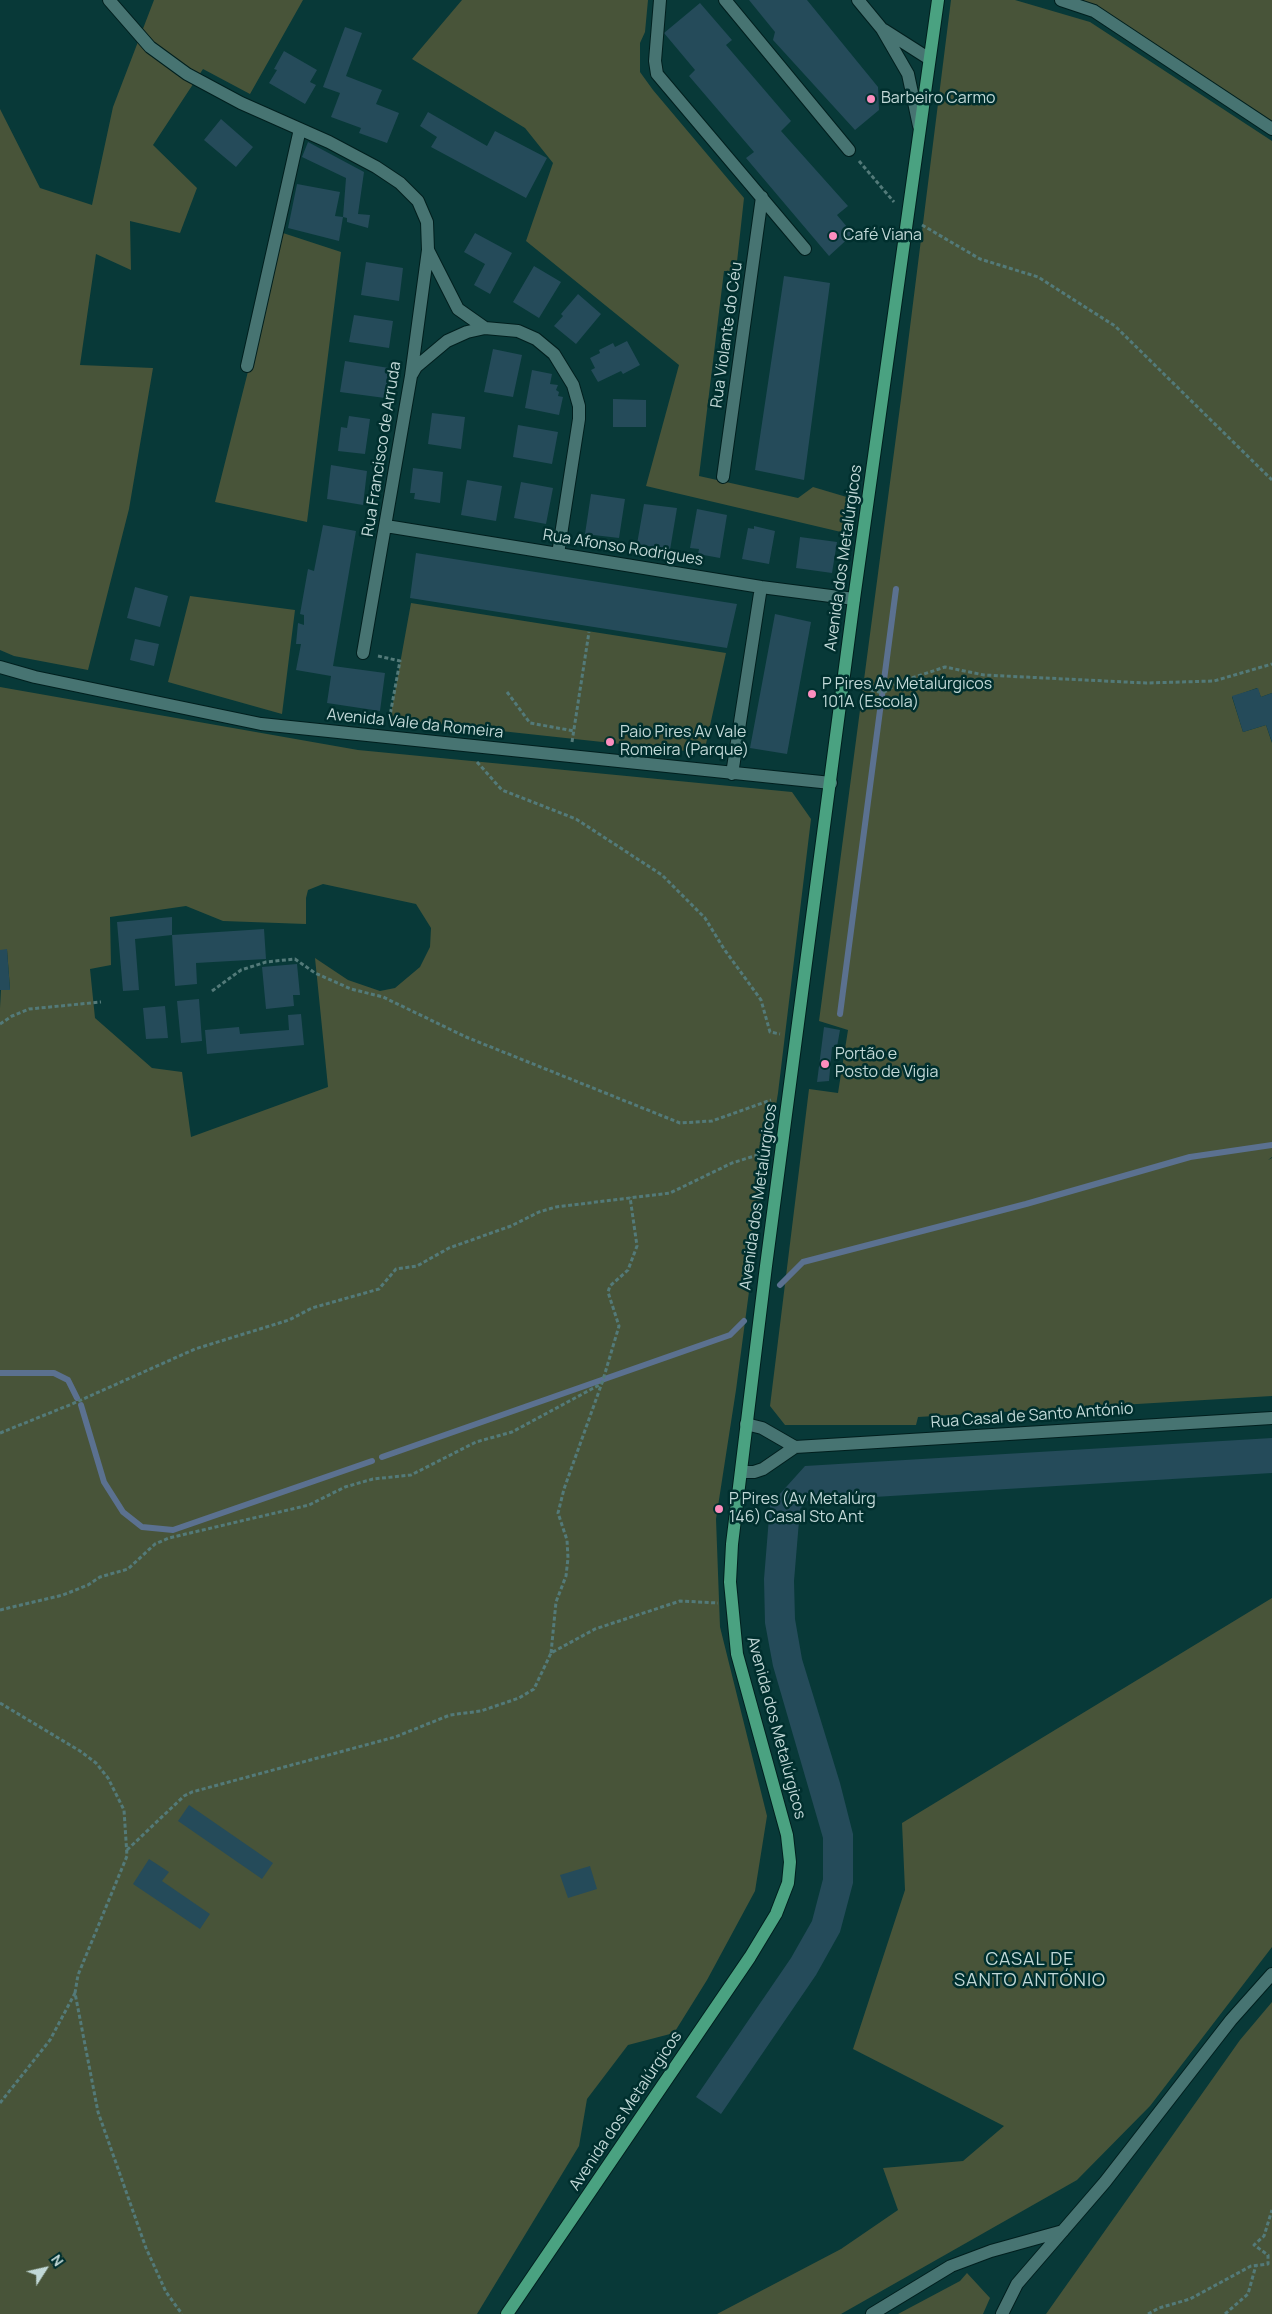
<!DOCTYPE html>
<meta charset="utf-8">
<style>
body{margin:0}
#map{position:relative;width:1272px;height:2314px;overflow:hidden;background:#083938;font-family:Manrope,sans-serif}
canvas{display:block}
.north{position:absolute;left:20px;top:2244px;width:50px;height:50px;-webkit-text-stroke:4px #002f2e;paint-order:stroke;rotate:55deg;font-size:14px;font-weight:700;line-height:20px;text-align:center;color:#c1d8d7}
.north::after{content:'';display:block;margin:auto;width:18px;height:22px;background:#c1d8d7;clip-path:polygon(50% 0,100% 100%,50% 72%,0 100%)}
</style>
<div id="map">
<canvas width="1272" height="2314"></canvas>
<div class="north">N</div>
</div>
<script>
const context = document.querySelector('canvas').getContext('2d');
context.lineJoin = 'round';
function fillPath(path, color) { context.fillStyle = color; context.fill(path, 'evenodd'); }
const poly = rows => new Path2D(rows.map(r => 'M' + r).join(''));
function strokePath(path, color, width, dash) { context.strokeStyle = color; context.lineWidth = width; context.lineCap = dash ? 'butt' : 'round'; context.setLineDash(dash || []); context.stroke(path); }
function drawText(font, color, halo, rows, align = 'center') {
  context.font = font + ' Manrope,sans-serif'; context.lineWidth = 5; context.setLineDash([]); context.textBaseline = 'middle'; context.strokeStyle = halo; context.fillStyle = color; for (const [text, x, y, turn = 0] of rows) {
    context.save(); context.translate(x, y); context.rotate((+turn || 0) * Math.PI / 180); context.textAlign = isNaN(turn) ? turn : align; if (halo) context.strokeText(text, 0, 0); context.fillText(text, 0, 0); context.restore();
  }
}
const green = poly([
 [154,0,303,0,250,94,203,69,153,145,197,188,180,233,130,221,131,270,96,254,80,365,153,368,129,509,88,670,14,656,0,650,0,109,40,188,92,205,113,107],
 [462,0,648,0,645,32,640,43,640,72,653,90,744,198,736,271,724,271,699,476,798,498,813,487,850,498,841,532,646,486,679,365,526,241,553,163,525,128,412,59],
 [951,0,1015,0,1090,22,1272,141,1272,693,1261,697,1257,688,1232,697,1243,732,1266,725,1272,743,1272,1157,1268,1160,1272,1158,1272,1396,918,1417,916,1425,785,1425,770,1406,809,1089,838,1093,848,1030,819,1021,901,399],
 [1083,0,1272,0,1272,123,1114,18],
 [283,233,341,252,307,522,215,502],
 [190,596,295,610,282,714,168,682],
 [411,603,726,653,704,753,390,719],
 [0,687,358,750,792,792,811,819,778,1093,764,1178,736,1390,716,1519,720,1627,767,1816,755,1891,707,1980,674,2033,628,2045,587,2099,579,2146,477,2314,0,2314,0,1008,1,990,10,989,7,950,0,950],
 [323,884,416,904,431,928,430,947,420,967,395,988,380,991,348,980,315,958,328,1087,191,1137,182,1072,152,1068,95,1018,90,969,111,965,110,917,186,906,223,921,306,924,306,898,308,890],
 [1272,1598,1272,1947,1150,2106,1077,2180,841,2314,717,2314,841,2249,898,2210,883,2168,963,2161,1004,2126,853,2049,905,1890,902,1823],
 [1272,2002,1272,2314,1046,2314,1240,2040],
 [967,2273,990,2298,983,2314,898,2314,960,2281]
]);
const stream = poly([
 [840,1014,896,589],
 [780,1285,803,1262,1026,1204,1190,1157,1272,1145],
 [0,1373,54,1373,68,1380,77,1398],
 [81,1405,104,1482,123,1512,142,1527,173,1530,372,1461],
 [382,1457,730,1335,744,1321]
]);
const building = poly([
 [749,0,807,0,878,87,879,110,855,130,773,40,775,32],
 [700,3,732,40,726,45,791,121,781,131,848,206,837,215,853,234,829,256,746,158,754,152,689,76,695,70,664,33],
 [345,27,362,33,346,76,382,90,376,104,399,113,387,143,359,133,361,128,331,117,340,93,323,87],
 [284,51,317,70,310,82,316,85,305,104,269,83,277,70,274,69],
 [428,112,487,146,495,131,547,158,526,198,431,147,437,137,420,126],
 [221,119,253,147,236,167,204,140],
 [308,142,364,172,358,214,370,215,368,228,347,222,347,218,343,217,339,241,288,228,297,184,340,192,335,216,343,217,346,178,302,157],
 [475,233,512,253,490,294,474,285,485,264,464,252],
 [366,262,403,268,399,301,361,295],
 [534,266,561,282,539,318,513,302],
 [784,276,830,283,804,480,755,470],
 [578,294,601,314,576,344,554,326,563,316,561,314],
 [354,315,393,321,389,348,349,342],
 [627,341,640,365,623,374,621,371,598,382,591,370,595,368,590,358,600,353,599,350,613,343,615,347],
 [493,349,522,355,513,397,484,392],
 [345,361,389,368,385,398,340,392],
 [532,370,552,374,550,384,558,385,556,390,559,392,558,396,563,397,559,415,525,408],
 [613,399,646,400,646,427,613,427],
 [432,413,465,417,461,449,428,444],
 [349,416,370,419,365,454,338,451,341,427,347,428],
 [518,425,558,432,552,464,513,457],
 [331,465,367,471,363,505,327,499],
 [413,468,443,472,440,503,414,499,415,493,410,493],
 [467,480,502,486,496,521,461,515],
 [521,482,553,488,546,524,514,518],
 [591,494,625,499,619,538,585,534],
 [644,504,677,508,670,550,637,544],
 [697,509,727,515,720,558,698,554,699,549,690,548],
 [323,525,356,531,333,666,385,673,380,711,327,703,331,676,296,670,301,644,296,644,298,623,304,625,304,615,300,614,308,569,314,571],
 [754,526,775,531,769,564,742,559,748,528,754,529],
 [800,537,837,542,832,573,796,568],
 [416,553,737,604,727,648,410,598],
 [135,587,168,596,160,627,127,618],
 [775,614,811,622,787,754,750,748],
 [135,639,159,644,154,666,130,660],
 [1258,688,1261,697,1272,693,1272,742,1266,725,1243,732,1232,696],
 [172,917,172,935,264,929,266,959,196,963,197,984,175,986,172,935,135,939,139,990,123,991,117,922],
 [7,949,10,990,0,990,0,950],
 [297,964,300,995,293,995,294,1006,266,1009,262,967],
 [199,999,202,1041,181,1043,177,1001],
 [165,1006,168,1038,146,1039,143,1008],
 [301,1014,304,1045,207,1054,205,1030,239,1027,240,1034,289,1030,288,1015],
 [824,1027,840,1030,837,1047,832,1047,829,1081,817,1082],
 [1272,1438,1272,1473,841,1499,840,1494,812,1496,800,1509,794,1581,795,1619,802,1659,840,1783,853,1834,853,1883,840,1932,816,1975,721,2114,696,2097,791,1958,812,1921,823,1879,823,1838,773,1666,765,1623,764,1579,770,1505,805,1466],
 [189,1805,273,1863,262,1879,178,1821],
 [149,1859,169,1872,162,1881,210,1914,200,1929,133,1884],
 [590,1866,597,1889,568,1898,560,1875]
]);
const path = poly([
 [859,161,894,202],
 [922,225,980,259,1038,277,1115,326,1272,480],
 [378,656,400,661,389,721],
 [858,687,883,693,900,682,945,667,984,675,1146,683,1214,681,1272,664],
 [507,692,530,723,574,731],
 [572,742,589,632],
 [477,762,502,790,576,819,662,875,705,918,724,949,761,1000,770,1032,780,1034],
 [212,991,241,970,266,962,295,959,315,973,351,989,383,997,466,1037,680,1123,712,1121,771,1100],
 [0,1024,12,1016,29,1009,101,1002],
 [0,1433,72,1404,195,1349,289,1320,312,1308,379,1289,396,1269,417,1266,449,1248,511,1226,539,1212,556,1207,670,1193,732,1163,764,1153],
 [0,1610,63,1595,88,1585,100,1577,128,1569,155,1544,169,1538,309,1505,345,1487,373,1479,411,1475,476,1442,512,1432,601,1384],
 [551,1653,556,1602,566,1576,568,1558,567,1540,558,1513,564,1489,603,1380,619,1326,608,1292,610,1286,628,1270,637,1246,630,1197],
 [0,1703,80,1751,96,1763,108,1778,124,1810,127,1856,78,1975,75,1993,98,2112,146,2248,166,2292,182,2314],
 [127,1850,184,1796,192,1792,395,1737,450,1715,481,1711,519,1698,534,1689,551,1653,595,1629,680,1601,718,1603],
 [0,2103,50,2040,75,1993],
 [1148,2314,1159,2308,1190,2299,1251,2266,1268,2264,1268,2255,1254,2245,1264,2236,1272,2210],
 [1225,2314,1248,2294,1256,2265]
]);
const minor = poly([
 [109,0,150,47,187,74,241,103,329,142,376,167,400,183,418,201,427,222,428,250,411,376,363,653],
 [660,0,655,61,657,74,805,249],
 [725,0,849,150],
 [858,0,882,29,908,74,919,126],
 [1061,0,1094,11,1272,129],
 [884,30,928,58],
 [428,250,458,309,485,328],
 [247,366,300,129],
 [412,374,416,367,447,341,467,332,485,328,518,331,536,339,554,354,573,385,579,406,579,419,558,554],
 [723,477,762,197],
 [386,526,761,587,854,599],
 [0,667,35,677,261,724,831,783],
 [732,774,761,587],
 [795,1447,1272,1418],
 [741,1472,754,1472,763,1469,795,1447,762,1428,746,1424],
 [872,2314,951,2266,991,2251,1063,2231],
 [1002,2314,1017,2284,1105,2182,1231,2020,1272,1974]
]);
const major = poly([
 [507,2314,750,1957,776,1914,788,1883,790,1862,787,1835,737,1654,730,1582,732,1544,766,1266,854,599,938,0]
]);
const markers = [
 [871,99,5,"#fd8ebf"],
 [833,236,5,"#fd8ebf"],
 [812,694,5,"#fd8ebf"],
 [610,742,5,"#fd8ebf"],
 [825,1064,5,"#fd8ebf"],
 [719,1509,5,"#fd8ebf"]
];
const poiNames = [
 ["Barbeiro Carmo",881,99],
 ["Café Viana",843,236],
 ["P Pires Av Metalúrgicos",822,685],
 ["101A (Escola)",822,703],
 ["Paio Pires Av Vale",620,733],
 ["Romeira (Parque)",620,751],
 ["Portão e",835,1055],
 ["Posto de Vigia",835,1073],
 ["P Pires (Av Metalúrg",729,1500],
 ["146) Casal Sto Ant",729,1518]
];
const streetNames = [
 ["Rua Violante do Céu",727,335,-82],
 ["Rua Francisco de Arruda",382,449,-81],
 ["Rua Afonso Rodrigues",623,548,9],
 ["Avenida dos Metalúrgicos",844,558,-82],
 ["Avenida Vale da Romeira",415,724,6],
 ["Avenida dos Metalúrgicos",759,1197,-82],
 ["Rua Casal de Santo António",1032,1416,-4],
 ["Avenida dos Metalúrgicos",776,1728,75],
 ["Avenida dos Metalúrgicos",626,2111,-56]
];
const neighbourhoodNames = [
 ["CASAL DE",1030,1960],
 ["SANTO ANTÓNIO",1030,1981]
];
fillPath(green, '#485439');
strokePath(stream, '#5b7190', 6);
fillPath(building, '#254b5a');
strokePath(minor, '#001f1e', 14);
strokePath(major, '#001f1e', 14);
strokePath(path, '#537a79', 3, [4, 2.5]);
strokePath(minor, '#477472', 12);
strokePath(major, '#4aa281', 12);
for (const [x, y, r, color] of markers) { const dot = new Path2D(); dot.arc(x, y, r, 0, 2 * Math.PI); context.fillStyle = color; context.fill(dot); strokePath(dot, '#002f2e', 2); }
drawText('16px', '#c1d8d7', '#002f2e', poiNames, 'left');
drawText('16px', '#c1d8d7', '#002f2e', streetNames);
context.letterSpacing = '1px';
drawText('18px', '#c1d8d7', '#002f2e', neighbourhoodNames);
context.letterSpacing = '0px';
</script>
